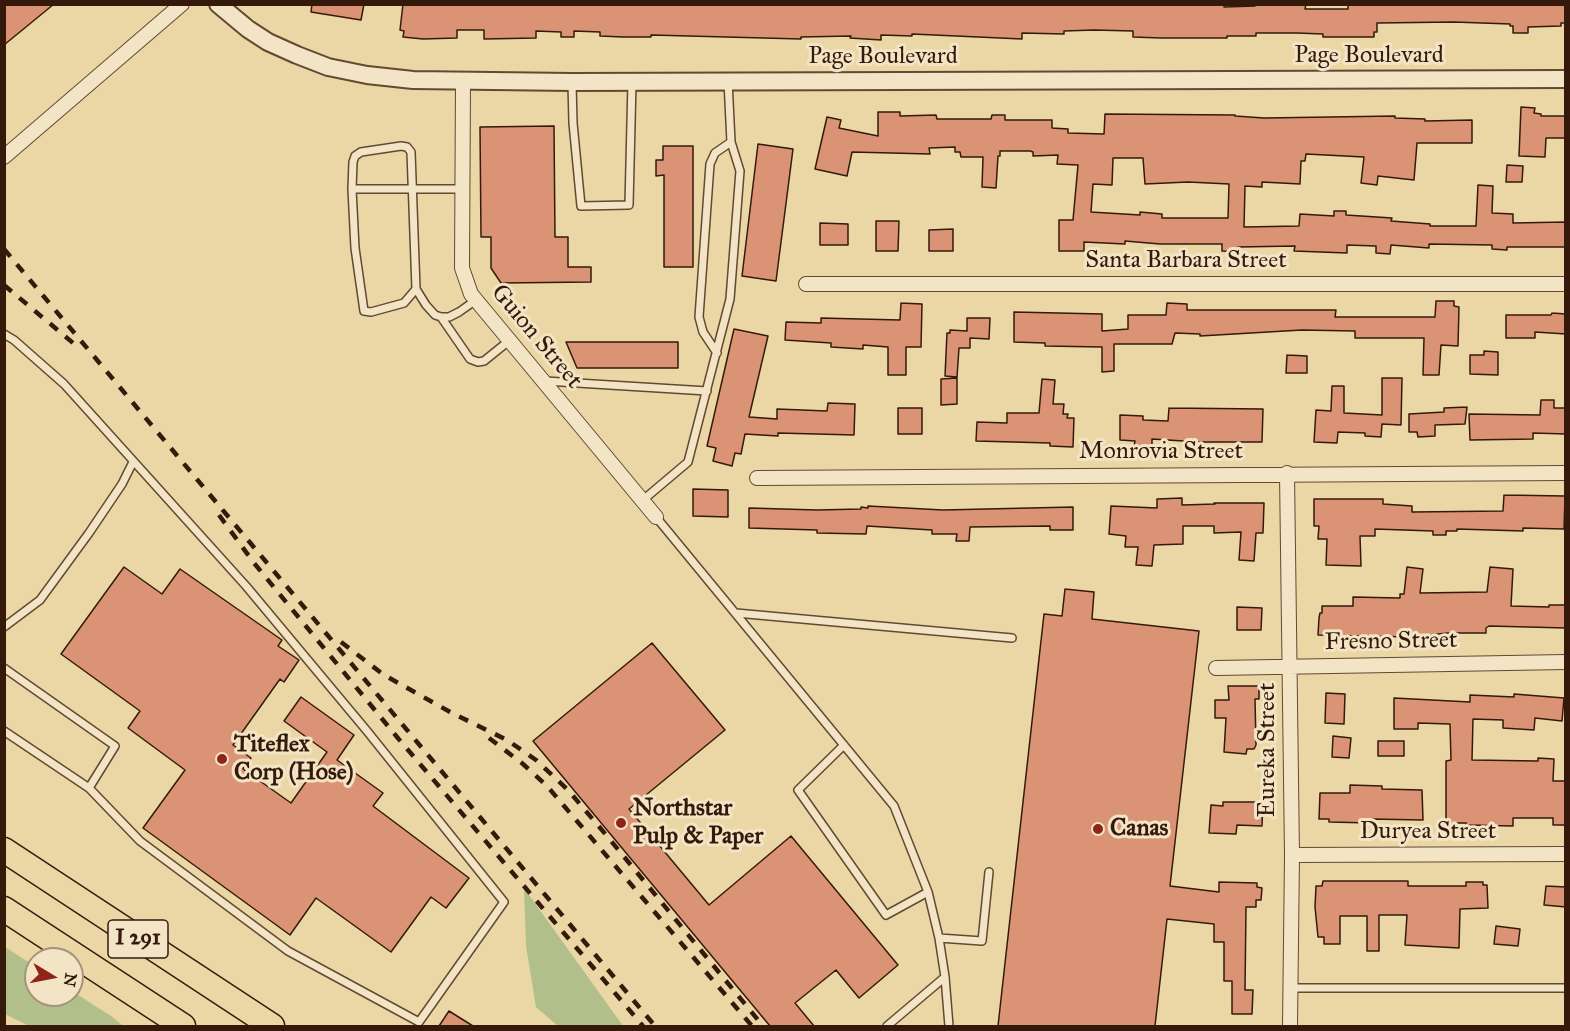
<!DOCTYPE html>
<style>
body{margin:0}
#map{position:relative;width:1570px;height:1031px;overflow:hidden;background:#ebd6a5;font-family:"IM FELL Great Primer",serif}
canvas{display:block}
.frame{position:absolute;inset:0;border:6px solid #351a0c;pointer-events:none}
.north{position:absolute;left:24px;top:947px;width:60px;height:60px;box-sizing:border-box;background:#f2e4c4;border:2px solid #a6937a;border-radius:50%;rotate:100deg;font-size:16px;font-weight:700;line-height:24px;text-align:center;color:#351a0c}
.north::after{content:'';display:block;margin:auto;width:21px;height:27px;background:#8f2418;clip-path:polygon(50% 0,100% 100%,50% 72%,0 100%)}
</style>
<div id="map">
<canvas width="1570" height="1031"></canvas>
<div class="frame"></div>
<div class="north">N</div>
</div>
<script>
const context = document.querySelector('canvas').getContext('2d');
context.lineJoin = 'round';
function fillPath(path, color) { context.fillStyle = color; context.fill(path, 'evenodd'); }
const poly = rows => new Path2D(rows.map(r => 'M' + r).join(''));
function strokePath(path, color, width, dash) { context.strokeStyle = color; context.lineWidth = width; context.lineCap = dash ? 'butt' : 'round'; context.setLineDash(dash || []); context.stroke(path); }
function drawText(font, color, halo, rows, align = 'center') {
  context.font = font + ' "IM FELL Great Primer",serif'; context.lineWidth = 6; context.setLineDash([]); context.textBaseline = 'middle'; context.strokeStyle = halo; context.fillStyle = color; for (const [text, x, y, turn = 0] of rows) {
    context.save(); context.translate(x, y); context.rotate((+turn || 0) * Math.PI / 180); context.textAlign = isNaN(turn) ? turn : align; if (halo) context.strokeText(text, 0, 0); context.fillText(text, 0, 0); context.restore();
  }
}
const green = poly([
 [524,888,623,1026,558,1026,536,1007,526,946],
 [5,947,36,967,36,995,72,995,72,991,111,1016,123,1026,29,1026,5,1014]
]);
const building = poly([
 [4,4,54,4,4,45,4,4],
 [312,4,364,4,361,20,311,12,312,4],
 [403,4,1224,4,1224,7,1255,6,1255,4,1306,4,1305,9,1348,9,1348,5,1566,4,1566,23,1561,23,1561,26,1528,27,1528,33,1513,33,1513,26,1510,26,1510,24,1454,22,1377,23,1377,32,1374,32,1374,37,1323,37,1323,34,1297,33,1256,33,1256,36,1227,36,1227,38,1161,38,1133,37,1133,31,1094,30,1064,31,1064,34,1022,33,1022,39,912,34,912,36,881,35,881,40,850,38,851,36,801,37,801,39,651,35,651,37,623,37,600,36,600,32,574,31,574,37,561,37,561,32,536,31,536,38,484,39,484,30,457,30,457,38,423,39,403,37,404,31,400,30,403,4],
 [1521,107,1535,108,1534,113,1541,114,1541,116,1566,116,1566,138,1546,138,1545,157,1519,156,1521,107],
 [878,112,900,112,900,116,936,115,937,119,991,119,992,115,1005,115,1005,120,1052,120,1052,128,1068,129,1068,133,1104,134,1105,114,1235,115,1235,116,1264,118,1395,116,1395,118,1425,119,1425,121,1472,120,1472,143,1417,143,1414,180,1378,176,1377,185,1361,183,1364,157,1306,154,1305,161,1301,161,1300,184,1262,182,1262,187,1245,186,1244,227,1299,226,1300,214,1334,216,1334,211,1346,211,1346,215,1392,218,1391,221,1430,224,1430,226,1476,226,1478,185,1493,186,1492,213,1513,214,1513,223,1566,222,1566,247,1507,247,1507,250,1492,249,1492,245,1429,244,1429,248,1391,245,1390,254,1376,253,1376,246,1347,245,1347,253,1294,251,1295,246,1238,247,1238,252,1222,251,1222,244,1160,244,1125,241,1125,244,1084,242,1084,251,1059,251,1059,220,1073,220,1078,165,1057,164,1058,155,1033,156,1033,152,1030,151,1000,151,1000,156,998,156,996,188,982,187,983,157,961,157,960,152,955,152,955,147,929,148,930,154,852,152,847,176,815,169,827,117,841,120,839,128,878,136,878,112],
 [1113,158,1143,158,1145,184,1188,182,1229,184,1228,218,1162,218,1162,214,1140,212,1140,215,1091,212,1093,184,1112,185,1113,158],
 [554,126,555,237,568,237,568,267,591,267,591,282,501,283,491,268,491,237,481,237,480,127,554,126],
 [758,144,793,149,776,281,742,276,758,144],
 [663,146,693,146,693,267,664,267,664,175,656,176,656,160,663,160,663,146],
 [1507,165,1523,166,1522,182,1506,182,1507,165],
 [876,221,899,221,898,251,876,251,876,221],
 [820,223,848,224,848,245,820,245,820,223],
 [953,229,953,251,929,251,929,230,953,229],
 [1436,301,1454,301,1454,306,1459,307,1458,346,1441,345,1439,375,1423,375,1424,338,1355,338,1355,331,1302,330,1200,336,1200,334,1175,333,1172,344,1114,344,1114,371,1102,372,1102,347,1045,346,1045,343,1014,342,1014,312,1102,314,1102,331,1128,329,1128,315,1166,315,1167,303,1187,304,1187,310,1336,310,1335,317,1435,317,1436,301],
 [901,303,922,304,921,347,906,347,906,375,888,375,888,347,863,345,863,349,831,347,831,343,785,340,786,322,821,323,821,318,900,320,901,303],
 [1552,313,1566,314,1566,334,1535,332,1535,338,1506,338,1506,315,1551,315,1552,313],
 [967,318,990,318,989,339,970,338,970,348,959,348,957,377,945,376,947,333,950,333,950,330,967,331,967,318],
 [734,329,768,336,749,417,777,419,777,409,827,411,828,403,855,404,854,435,778,433,778,436,745,434,741,454,735,453,732,466,713,461,716,448,707,446,734,329],
 [566,342,678,342,678,368,577,368,566,342],
 [1484,351,1498,352,1498,375,1470,374,1470,355,1484,355,1484,351],
 [1287,355,1307,356,1307,373,1286,373,1287,355],
 [957,378,957,404,941,405,941,379,957,378],
 [1382,378,1402,378,1401,425,1382,424,1381,437,1365,436,1365,433,1338,432,1337,443,1314,442,1316,410,1331,411,1332,386,1344,386,1344,413,1382,415,1382,378],
 [1042,379,1055,380,1053,404,1064,404,1063,414,1068,414,1067,418,1074,418,1073,447,1050,446,1050,443,976,441,977,422,1007,423,1007,413,1039,413,1042,379],
 [1541,400,1554,400,1554,408,1566,408,1566,434,1533,433,1533,439,1470,440,1469,414,1540,415,1541,400],
 [1467,407,1465,424,1435,425,1435,436,1418,437,1417,432,1409,432,1409,414,1444,412,1444,408,1467,407],
 [898,408,922,408,922,434,898,434,898,408],
 [1169,408,1263,409,1262,442,1199,442,1152,439,1152,446,1134,446,1135,441,1120,440,1120,415,1143,416,1143,420,1168,421,1169,408],
 [693,489,728,490,728,517,693,516,693,489],
 [1504,495,1565,496,1564,529,1523,528,1523,531,1457,529,1457,531,1446,531,1446,535,1433,535,1433,531,1375,529,1375,536,1360,536,1361,566,1326,565,1327,539,1318,539,1319,526,1314,526,1314,499,1383,499,1383,504,1412,506,1412,512,1503,511,1504,495],
 [1182,498,1182,505,1215,504,1214,503,1264,503,1263,533,1256,533,1254,561,1239,560,1241,532,1214,533,1214,526,1183,526,1183,544,1154,545,1152,566,1136,565,1138,547,1125,547,1126,536,1109,534,1111,506,1157,508,1157,499,1182,498],
 [868,506,943,510,1073,507,1073,530,1050,530,1050,526,970,527,969,541,956,541,957,534,932,534,932,530,867,526,866,534,817,533,817,530,749,528,749,508,817,510,861,509,861,507,868,508,868,506],
 [124,567,162,594,180,569,282,640,278,646,299,660,284,682,280,679,233,745,251,758,243,769,291,803,327,752,284,721,301,697,354,735,337,760,383,793,373,806,469,878,446,908,431,897,391,952,316,898,290,935,143,828,185,770,128,728,140,711,61,654,124,567],
 [1407,567,1423,569,1420,593,1487,592,1490,567,1513,569,1511,606,1549,607,1549,605,1566,605,1566,628,1489,626,1486,628,1486,633,1448,633,1410,637,1318,635,1319,618,1320,613,1322,613,1322,606,1353,606,1353,597,1400,598,1400,594,1404,594,1407,567],
 [1065,589,1094,592,1092,619,1199,631,1170,886,1219,892,1219,882,1257,883,1257,887,1262,888,1261,900,1256,900,1256,907,1246,907,1245,990,1253,990,1252,1014,1232,1014,1232,981,1224,981,1224,942,1214,942,1214,924,1167,919,1155,1026,998,1026,1044,614,1062,616,1065,589],
 [1237,607,1262,608,1261,630,1237,630,1237,607],
 [652,643,725,730,629,809,709,905,791,836,898,965,859,998,836,970,795,1003,814,1026,770,1026,533,741,652,643],
 [1228,686,1259,686,1259,699,1255,699,1256,745,1254,749,1247,749,1246,754,1224,752,1226,718,1215,718,1215,700,1229,700,1228,686],
 [1326,693,1345,694,1344,724,1325,723,1326,693],
 [1514,694,1564,698,1562,721,1535,718,1534,730,1503,728,1503,720,1473,719,1472,760,1538,761,1538,758,1554,759,1553,781,1566,781,1566,825,1553,825,1553,818,1513,818,1513,826,1466,825,1466,823,1446,823,1446,761,1451,760,1450,724,1418,723,1418,729,1394,729,1394,698,1470,702,1470,695,1514,697,1514,694],
 [1333,736,1351,738,1349,758,1332,757,1333,736],
 [1378,741,1404,741,1404,756,1378,756,1378,741],
 [1350,785,1382,786,1382,789,1422,790,1423,820,1371,819,1371,823,1329,822,1329,819,1319,819,1320,793,1350,793,1350,785],
 [1223,802,1263,802,1262,826,1237,825,1236,834,1209,833,1211,805,1223,806,1223,802],
 [1323,881,1408,881,1408,886,1466,886,1466,882,1483,882,1483,885,1487,885,1488,908,1460,909,1459,948,1405,945,1407,915,1379,915,1379,951,1367,951,1367,916,1340,916,1340,944,1324,944,1324,937,1318,937,1315,907,1316,886,1322,886,1323,881],
 [1546,886,1566,887,1566,907,1544,905,1546,886],
 [1496,926,1520,929,1518,946,1494,944,1496,926],
 [449,1011,473,1026,439,1026,449,1011]
]);
const service = poly([
 [572,83,573,123,581,206,629,205,632,82],
 [401,146,407,147,411,152,416,289,404,303,371,312,364,311,355,248,352,189,353,162,355,156,361,152,401,146],
 [352,189,461,189],
 [416,289,426,305,435,315,441,317,449,317,459,312,476,300],
 [441,317,470,359,478,362,484,361,510,340],
 [4,334,14,340,64,384,246,586,367,731,504,902,419,1022,288,951,140,841,89,788,4,731],
 [717,353,703,332,699,317,710,164,715,153,731,142],
 [545,381,707,391],
 [643,500,688,462,730,299,740,171,731,142,728,81],
 [656,517,894,806,928,892,939,938,945,977,949,1026],
 [736,613,1012,638],
 [4,627,40,600,89,533,122,484,133,462],
 [4,668,115,746,89,788],
 [844,745,798,790,886,915,928,892],
 [939,938,982,941,989,872],
 [1289,988,1566,988],
 [887,1026,945,977]
]);
const minor = poly([
 [463,82,462,268,471,294,656,517],
 [4,157,182,4],
 [806,284,1566,284],
 [1287,473,1292,855,1290,1026],
 [757,478,1566,473],
 [1216,668,1566,662],
 [1292,855,1566,854]
]);
const tertiary = poly([
 [218,4,248,29,268,42,297,55,328,67,367,75,413,80,572,82,1566,79]
]);
const motorway = poly([
 [4,850,272,1026],
 [4,909,183,1026]
]);
const rail = poly([
 [4,249,655,1026],
 [4,285,79,348],
 [219,515,254,563,397,737,643,1026],
 [341,642,384,675,452,713,507,740,536,760,568,790,607,836,763,1026],
 [489,738,523,764,547,786,752,1026]
]);
const markers = [
 [222,759,6,"#8f2418"],
 [621,823,6,"#8f2418"],
 [1098,829,6,"#8f2418"]
];
const shields = [
 [138,939,60]
];
const shieldNames = [
 ["I 291",138,939]
];
const streetNames = [
 ["Page Boulevard",1369,56],
 ["Page Boulevard",883,57],
 ["Santa Barbara Street",1186,261],
 ["Guion Street",536,337,50],
 ["Monrovia Street",1161,452],
 ["Fresno Street",1391,642,-1],
 ["Eureka Street",1268,750,-90],
 ["Duryea Street",1428,832]
];
const poiNames = [
 ["Titeflex",234,745],
 ["Corp (Hose)",234,773],
 ["Northstar",633,809],
 ["Pulp & Paper",633,837],
 ["Canas",1110,829]
];
fillPath(green, '#b1bf8b');
fillPath(building, '#da9375');
strokePath(building, '#351a0c', 1.5);
strokePath(service, '#624932', 10);
strokePath(minor, '#624932', 16);
strokePath(tertiary, '#624932', 20);
strokePath(motorway, '#351a0c', 27);
strokePath(service, '#f2e4c4', 7);
strokePath(minor, '#f2e4c4', 14);
strokePath(tertiary, '#f2e4c4', 16);
strokePath(motorway, '#ebd6a5', 24);
strokePath(rail, '#351a0c', 4.5, [10, 10]);
for (const [x, y, r, color] of markers) { const dot = new Path2D(); dot.arc(x, y, r, 0, 2 * Math.PI); context.fillStyle = color; context.fill(dot); strokePath(dot, '#f2e4c4', 2); }
for (const [x, y, w] of shields) { const box = new Path2D(); box.roundRect(x - w / 2, y - 19, w, 38, 4.5); context.fillStyle = '#f2e4c4'; context.fill(box); strokePath(box, '#351a0c', 1.5); }
drawText('bold 22px', '#351a0c', null, shieldNames);
drawText('24px', '#351a0c', '#f2e4c4', streetNames);
drawText('bold 24px', '#351a0c', '#f2e4c4', poiNames, 'left');
</script>
